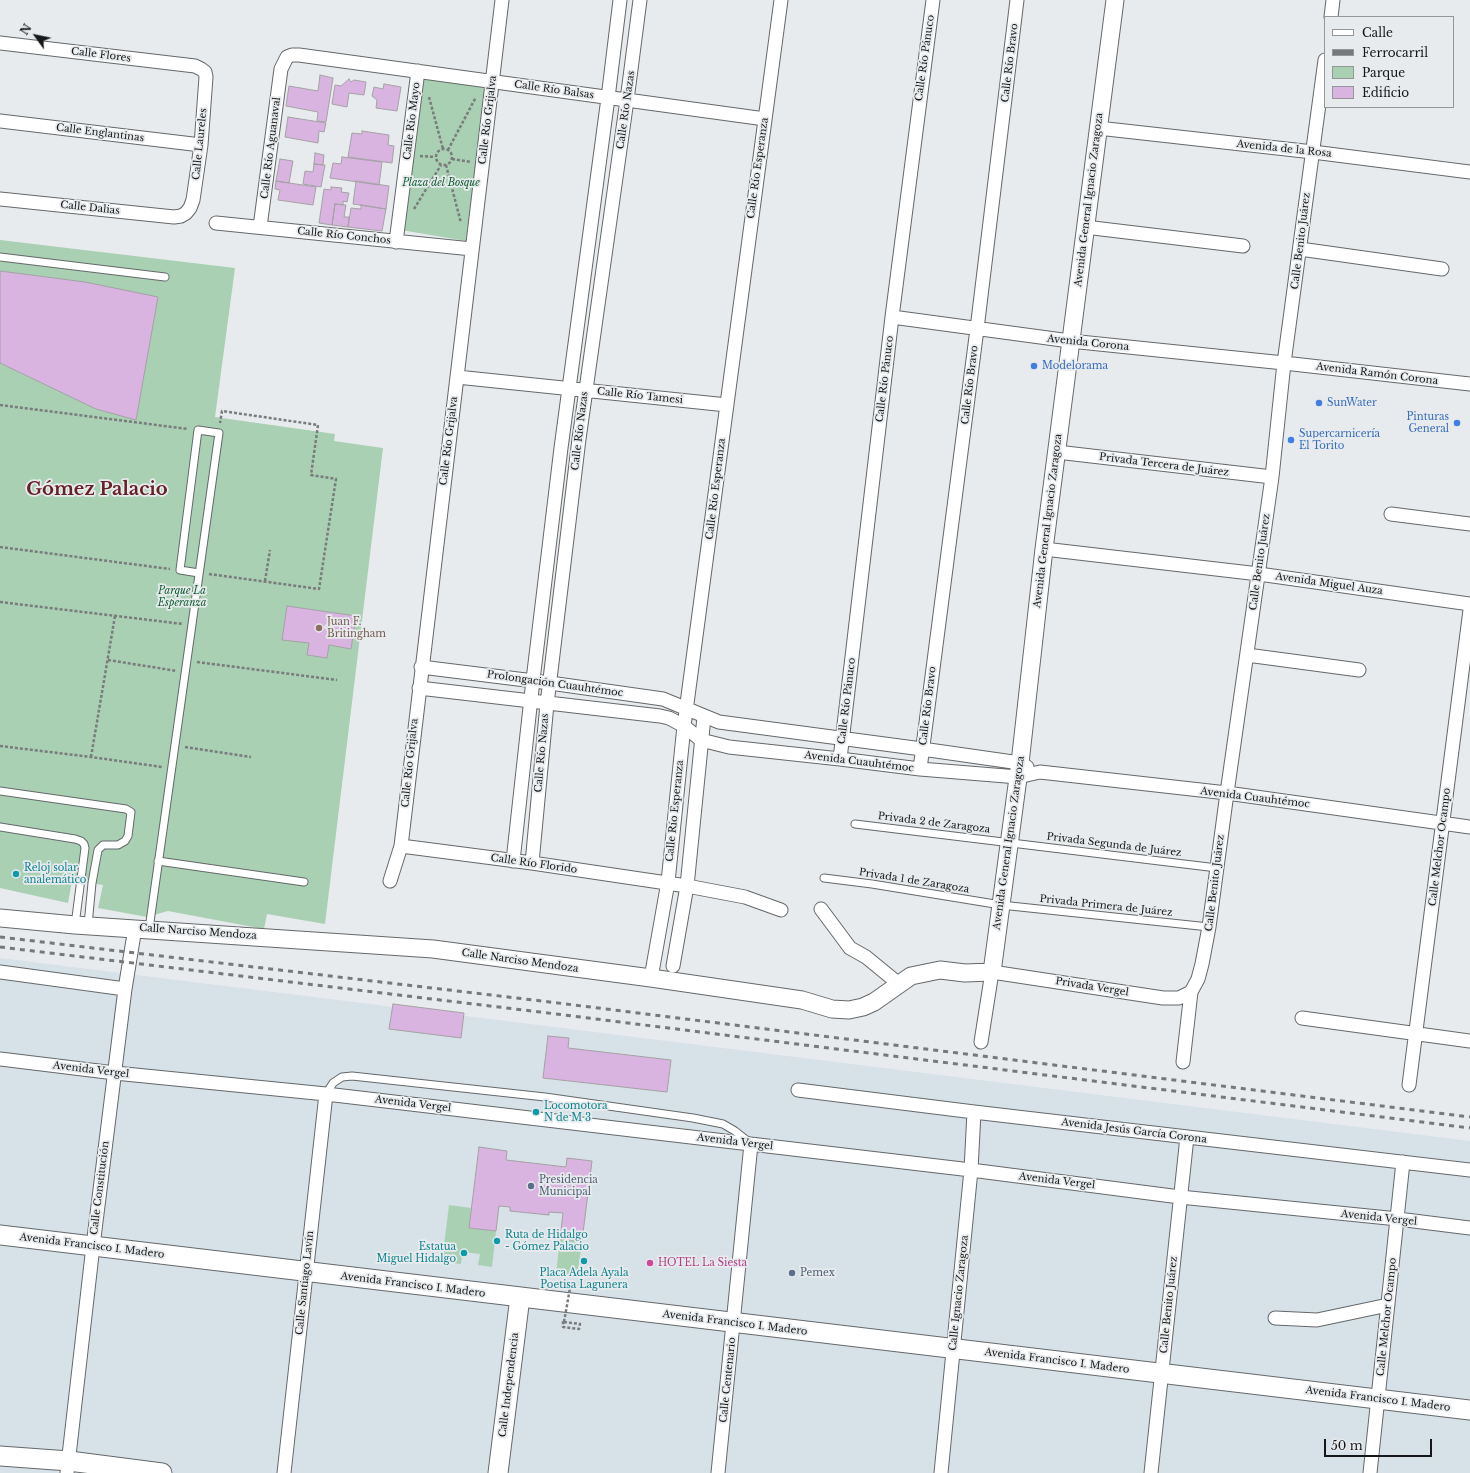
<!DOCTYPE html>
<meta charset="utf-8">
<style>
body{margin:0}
#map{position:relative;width:1470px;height:1473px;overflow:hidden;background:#e8ebed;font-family:"Libre Baskerville",serif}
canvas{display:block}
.legend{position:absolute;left:1324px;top:16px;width:130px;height:92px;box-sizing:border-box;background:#e8ebed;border:1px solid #949698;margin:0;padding:5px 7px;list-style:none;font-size:12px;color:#161718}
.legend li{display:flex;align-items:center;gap:8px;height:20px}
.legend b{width:20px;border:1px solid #949698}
.north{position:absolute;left:16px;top:16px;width:40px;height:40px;-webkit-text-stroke:3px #e8ebed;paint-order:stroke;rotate:303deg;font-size:11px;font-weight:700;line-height:16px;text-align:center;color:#161718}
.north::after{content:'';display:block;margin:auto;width:14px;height:18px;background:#161718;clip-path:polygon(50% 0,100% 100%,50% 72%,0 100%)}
.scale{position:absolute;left:1324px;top:1439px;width:108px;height:18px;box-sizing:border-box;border:2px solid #161718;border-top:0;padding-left:5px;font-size:12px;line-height:14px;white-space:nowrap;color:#161718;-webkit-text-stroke:3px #e8ebed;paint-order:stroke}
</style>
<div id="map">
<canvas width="1470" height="1473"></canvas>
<ul class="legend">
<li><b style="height:5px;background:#fff"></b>Calle</li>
<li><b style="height:5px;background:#767879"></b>Ferrocarril</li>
<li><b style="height:11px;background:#a9d0b3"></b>Parque</li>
<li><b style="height:11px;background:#d9b4e0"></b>Edificio</li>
</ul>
<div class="north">N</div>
<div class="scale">50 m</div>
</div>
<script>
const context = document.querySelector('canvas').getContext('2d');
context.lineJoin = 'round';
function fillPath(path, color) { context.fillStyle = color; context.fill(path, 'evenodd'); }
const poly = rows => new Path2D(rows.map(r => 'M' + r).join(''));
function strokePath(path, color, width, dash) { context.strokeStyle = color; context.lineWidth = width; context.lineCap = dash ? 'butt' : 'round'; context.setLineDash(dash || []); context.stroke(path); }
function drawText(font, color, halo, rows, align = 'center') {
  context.font = font + ' "Libre Baskerville",serif'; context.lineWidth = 3.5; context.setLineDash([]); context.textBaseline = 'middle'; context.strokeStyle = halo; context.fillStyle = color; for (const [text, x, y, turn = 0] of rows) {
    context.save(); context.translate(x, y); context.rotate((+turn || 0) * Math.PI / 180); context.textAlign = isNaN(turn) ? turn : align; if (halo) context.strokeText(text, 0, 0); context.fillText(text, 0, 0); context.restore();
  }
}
const built = poly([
 [0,958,1470,1141,1470,1473,0,1473]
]);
const green = poly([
 [423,72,486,81,466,241,401,230],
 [0,240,235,268,215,417,335,434,334,441,383,448,325,924,267,914,264,929,168,911,147,917,98,908,103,885,80,882,72,881,68,903,0,888],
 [449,1205,471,1208,469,1228,496,1231,492,1267,478,1265,480,1254,462,1252,461,1264,442,1262],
 [560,1239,582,1242,577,1277,556,1274]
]);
const building = poly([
 [320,75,333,78,326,122,317,121,318,112,286,106,289,86,318,91,320,75],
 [349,79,351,82,354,80,366,82,364,95,349,93,347,107,332,104,335,85,341,86,349,79],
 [384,84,401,87,397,111,376,108,377,100,372,96,374,87,383,89,384,84],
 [288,117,326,123,324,132,319,131,318,143,285,137,288,117],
 [362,131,389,135,388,145,394,146,392,163,348,157,352,133,362,134,362,131],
 [315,153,324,155,323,165,314,164,315,153],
 [342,157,382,162,379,185,330,178,333,163,341,164,342,157],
 [280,159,293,161,289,183,276,181,280,159],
 [314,164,325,165,321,187,303,184,305,171,313,172,314,164],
 [276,181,316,187,313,205,278,200,280,190,275,189,276,181],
 [356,181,389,186,386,209,353,204,356,181],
 [331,187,342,188,341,192,349,193,347,202,343,201,343,205,335,204,332,225,319,223,324,189,331,190,331,187],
 [335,204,346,205,344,217,349,217,348,227,332,225,335,204],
 [361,205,386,209,382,231,348,227,351,208,361,209,361,205],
 [0,271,85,282,158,297,136,420,96,409,0,363,0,271],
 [287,606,356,616,351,649,329,645,327,658,307,655,309,643,282,640,287,606],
 [393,1004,464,1013,461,1038,389,1029,393,1004],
 [548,1036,569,1038,568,1048,671,1060,667,1092,543,1078,548,1036],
 [479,1147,507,1151,506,1160,566,1167,567,1158,592,1161,582,1241,560,1239,563,1213,549,1212,549,1215,510,1211,510,1207,499,1206,496,1231,469,1228,479,1147]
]);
const path = poly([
 [429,97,443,149],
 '436 157a8 8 0 1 1 16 0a8 8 0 1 1-16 0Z',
 [448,150,476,97],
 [420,156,435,157],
 [452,159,471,162],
 [446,165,461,223],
 [414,209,441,165],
 [0,405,188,429],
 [0,547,170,569],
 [209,574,319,589,336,479,311,475,318,425,222,411,220,423],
 [265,581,270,550],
 [0,602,183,624],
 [108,660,177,671],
 [197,662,337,680],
 [0,746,91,757,162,767],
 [185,747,251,757],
 [91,757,115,616],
 [564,1322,580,1324,579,1329,563,1327,563,1320,565,1320]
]);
const service = poly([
 [0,257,165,277],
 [0,791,126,809,131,812,128,836,125,841,118,845,103,845,98,850,92,883,88,925],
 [855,824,1217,868],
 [0,827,75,839,81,841,84,844,85,848,75,925],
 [158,861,304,882],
 [824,878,872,884,1001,905,1209,927],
 [149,929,219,433,198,430,180,570,199,573],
 [326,1094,333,1083,342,1077,352,1076,545,1097,693,1118,723,1124,735,1131,749,1142]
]);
const minor = poly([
 [1331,17,1333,0],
 [0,43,195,66,201,69,205,72,206,77,201,145,193,200,190,208,186,213,181,216,174,217,0,199],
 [0,121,201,145],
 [1098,128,1313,152,1470,172],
 [216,223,472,249],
 [260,227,281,69,287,57,292,55,299,55,765,119],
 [1085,227,1243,246],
 [396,242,418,71],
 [1300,249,1442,269],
 [892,317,1070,341,1284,363,1470,384],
 [457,377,727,405],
 [1057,452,1272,477],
 [1391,514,1470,524],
 [1044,549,1259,574,1470,604],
 [1247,655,1359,670],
 [421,667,550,683,663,699,719,722,922,749,1020,763,1027,767],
 [419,688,660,716,669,718,684,726,701,740,729,747,840,759,920,769,1018,777,1040,772,1227,793,1470,827],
 [840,759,892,317,933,0],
 [920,769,977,329,1017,0],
 [401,846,532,863,687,886,745,897,781,910],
 [513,861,533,680,561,448,608,98,620,0],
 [532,863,547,704,579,439,627,100,640,0],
 [390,881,401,846,502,0],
 [821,909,850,948,866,957,899,984],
 [673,966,687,886,704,717],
 [0,972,125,989],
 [651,978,668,882,684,726,781,0],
 [1302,1018,1470,1041],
 [981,1042,992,972,1163,998,1179,998,1191,992],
 [0,1059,115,1073,326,1094,971,1170,1180,1197,1398,1219,1470,1228],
 [1183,1062,1191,992,1198,979,1202,964,1209,927,1227,793,1272,477,1284,363,1325,60],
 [1409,1085,1470,610],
 [798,1090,974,1112,1470,1170],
 [1275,1318,1317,1320,1388,1305],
 [67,1473,93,1246,125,989,135,928],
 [284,1473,326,1094],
 [718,1473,751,1144],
 [941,1473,971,1170,974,1112],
 [1151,1473,1187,1137],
 [1370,1473,1403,1162]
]);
const tertiary = poly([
 [0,918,75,925,433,949,651,978,802,1000,832,1009,849,1010,863,1007,874,1002,911,976,940,970,965,973,992,972,1020,763,1044,549,1115,0]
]);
const secondary = poly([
 [0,1235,1470,1410],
 [0,1456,69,1461,162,1473],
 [498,1473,520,1297]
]);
const rail = poly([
 [0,937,542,1001,1470,1117],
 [0,947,540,1012,1470,1128]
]);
const pathBridge = poly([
 [564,1322,570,1288]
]);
const markers = [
 [1034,366,4,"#3f7fe0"],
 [1319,403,4,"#3f7fe0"],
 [1457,423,4,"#3f7fe0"],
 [1291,440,4,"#3f7fe0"],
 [319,628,4,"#8d6e63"],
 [16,874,4,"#0f9aa8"],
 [536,1112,4,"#0f9aa8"],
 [531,1186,4,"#5c6f8a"],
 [497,1241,4,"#0f9aa8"],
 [464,1253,4,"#0f9aa8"],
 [584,1261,4,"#0f9aa8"],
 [650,1263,4,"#d1479c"],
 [792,1273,4,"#5c6f8a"]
];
const streetNames = [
 ["Calle Flores",101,55,7],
 ["Calle Río Pánuco",925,58,-82],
 ["Calle Río Bravo",1010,63,-83],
 ["Calle Río Balsas",554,90,8],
 ["Calle Río Nazas",626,110,-82],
 ["Calle Río Grijalva",488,120,-83],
 ["Calle Río Mayo",412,121,-83],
 ["Calle Englantinas",100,133,7],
 ["Calle Laureles",200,144,-84],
 ["Calle Río Aguanaval",271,148,-83],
 ["Avenida de la Rosa",1284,149,6],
 ["Calle Río Esperanza",758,168,-82],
 ["Avenida General Ignacio Zaragoza",1089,200,-83],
 ["Calle Dalias",90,208,6],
 ["Calle Río Conchos",344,236,6],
 ["Calle Benito Juárez",1301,241,-83],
 ["Avenida Corona",1088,343,6],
 ["Avenida Ramón Corona",1377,374,7],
 ["Calle Río Pánuco",885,379,-83],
 ["Calle Río Bravo",970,385,-83],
 ["Calle Río Tamesi",640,396,6],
 ["Calle Río Nazas",580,431,-83],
 ["Calle Río Grijalva",449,441,-83],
 ["Privada Tercera de Juárez",1164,465,7],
 ["Calle Río Esperanza",716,489,-83],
 ["Avenida General Ignacio Zaragoza",1048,521,-83],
 ["Calle Benito Juárez",1260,562,-82],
 ["Avenida Miguel Auza",1329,584,8],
 ["Prolongación Cuauhtémoc",555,684,8],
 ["Calle Río Pánuco",847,701,-83],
 ["Calle Río Bravo",928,706,-83],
 ["Calle Río Nazas",542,753,-85],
 ["Avenida Cuauhtémoc",859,762,7],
 ["Calle Río Grijalva",410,763,-84],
 ["Avenida Cuauhtémoc",1255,798,7],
 ["Calle Río Esperanza",675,811,-84],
 ["Privada 2 de Zaragoza",934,823,7],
 ["Avenida General Ignacio Zaragoza",1009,843,-82],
 ["Privada Segunda de Juárez",1114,845,7],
 ["Calle Melchor Ocampo",1440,847,-83],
 ["Calle Río Florido",534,864,8],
 ["Privada 1 de Zaragoza",914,881,9],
 ["Calle Benito Juárez",1215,883,-83],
 ["Privada Primera de Juárez",1106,906,6],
 ["Calle Narciso Mendoza",198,932,4],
 ["Calle Narciso Mendoza",520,961,8],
 ["Privada Vergel",1092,987,9],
 ["Avenida Vergel",91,1070,7],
 ["Avenida Vergel",413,1104,7],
 ["Avenida Jesús García Corona",1134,1131,7],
 ["Avenida Vergel",735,1142,7],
 ["Avenida Vergel",1057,1181,7],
 ["Calle Constitución",100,1188,-83],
 ["Avenida Vergel",1379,1218,6],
 ["Avenida Francisco I. Madero",92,1246,7],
 ["Calle Santiago Lavín",305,1283,-84],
 ["Avenida Francisco I. Madero",413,1285,7],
 ["Calle Ignacio Zaragoza",959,1293,-84],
 ["Calle Benito Juárez",1169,1305,-84],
 ["Calle Melchor Ocampo",1387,1317,-84],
 ["Avenida Francisco I. Madero",735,1323,7],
 ["Avenida Francisco I. Madero",1057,1361,7],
 ["Calle Centenario",728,1380,-84],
 ["Calle Independencia",509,1385,-83],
 ["Avenida Francisco I. Madero",1378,1399,7]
];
const parkNames = [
 ["Plaza del Bosque",441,183],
 ["Parque La",182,591],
 ["Esperanza",182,603]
];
const shopNames = [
 ["Modelorama",1042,366],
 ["SunWater",1327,403],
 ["Pinturas",1449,417,"right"],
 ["General",1449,429,"right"],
 ["Supercarnicería",1299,434],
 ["El Torito",1299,446]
];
const educationNames = [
 ["Juan F.",327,622],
 ["Britingham",327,634]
];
const cultureNames = [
 ["Reloj solar",24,868],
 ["analemático",24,880],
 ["Locomotora",544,1106],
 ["N de M 3",544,1118],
 ["Ruta de Hidalgo",505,1235],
 ["- Gómez Palacio",505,1247],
 ["Estatua",456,1247,"right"],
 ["Miguel Hidalgo",456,1259,"right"],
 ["Placa Adela Ayala",584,1273,"center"],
 ["Poetisa Lagunera",584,1285,"center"]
];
const serviceNames = [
 ["Presidencia",539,1180],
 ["Municipal",539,1192],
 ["Pemex",800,1273]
];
const hotelNames = [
 ["HOTEL La Siesta",658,1263]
];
const townNames = [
 ["Gómez Palacio",97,490]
];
fillPath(built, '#d7e1e8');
fillPath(green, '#a9d0b3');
fillPath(building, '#d9b4e0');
strokePath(building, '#a4a2a5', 1);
strokePath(service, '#65686a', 9);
strokePath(minor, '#65686a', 15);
strokePath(tertiary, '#65686a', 19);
strokePath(secondary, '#65686a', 21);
strokePath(path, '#797b7c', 2.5, [3, 2]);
strokePath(service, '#fff', 7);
strokePath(minor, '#fff', 13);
strokePath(tertiary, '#fff', 17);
strokePath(secondary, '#fff', 19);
strokePath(rail, '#767879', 3, [5, 5]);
strokePath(pathBridge, '#797b7c', 2.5, [3, 2]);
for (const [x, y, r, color] of markers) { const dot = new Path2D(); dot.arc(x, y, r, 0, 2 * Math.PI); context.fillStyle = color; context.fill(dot); strokePath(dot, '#e8ebed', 1.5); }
drawText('10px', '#161718', '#e8ebed', streetNames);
drawText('italic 10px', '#0c5d31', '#e8ebed', parkNames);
drawText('10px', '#366cbe', '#e8ebed', shopNames, 'left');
drawText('10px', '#785e54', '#e8ebed', educationNames, 'left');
drawText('10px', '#0d838f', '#e8ebed', cultureNames, 'left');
drawText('10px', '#4e5e75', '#e8ebed', serviceNames, 'left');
drawText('10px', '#b23c85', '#e8ebed', hotelNames, 'left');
drawText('bold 18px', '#672124', '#e8ebed', townNames);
</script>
